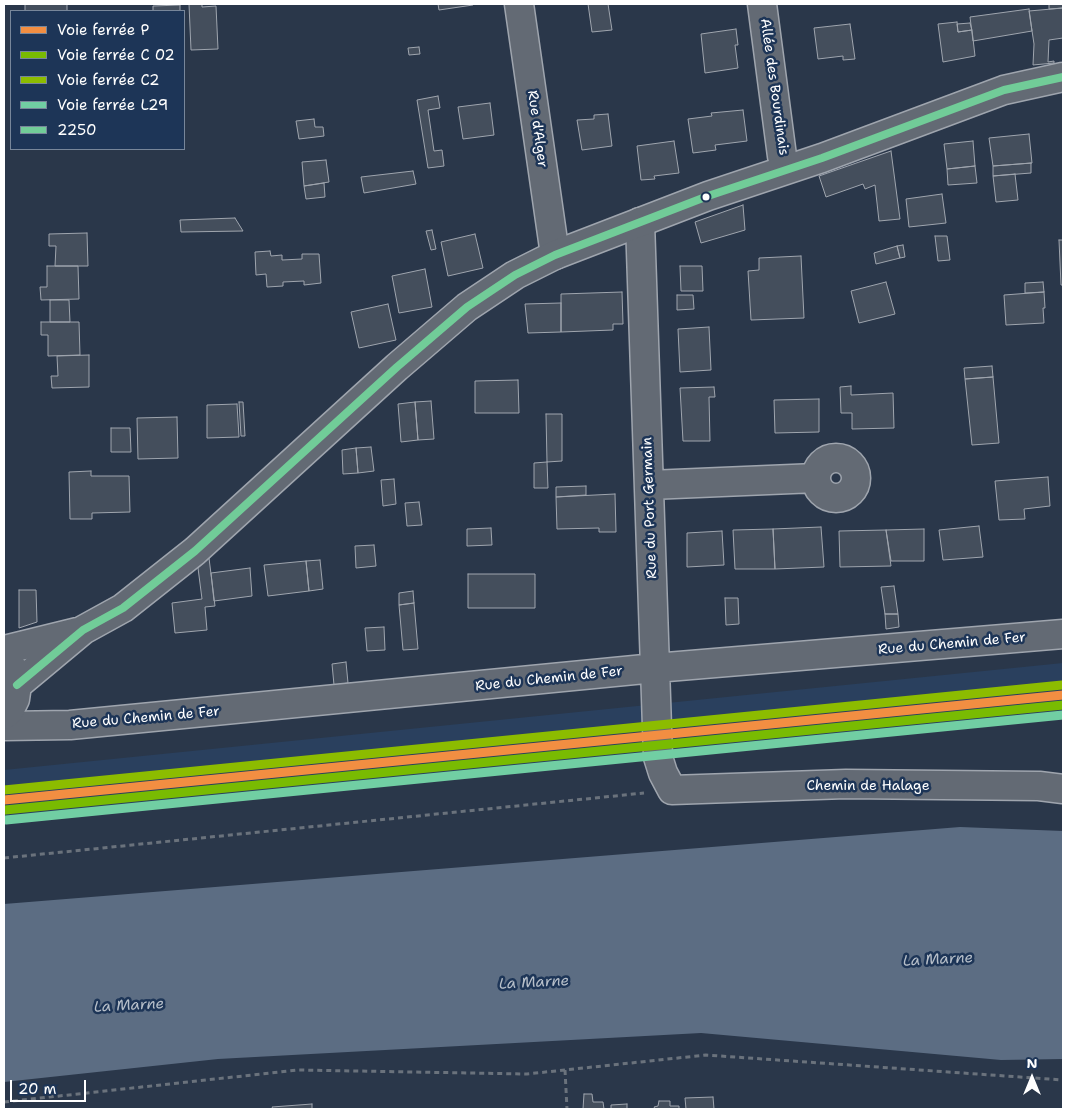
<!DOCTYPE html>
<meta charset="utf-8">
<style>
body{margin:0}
#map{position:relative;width:1067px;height:1113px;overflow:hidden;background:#2a374a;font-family:"Shantell Sans",sans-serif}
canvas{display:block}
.frame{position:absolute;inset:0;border:5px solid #fff;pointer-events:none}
.legend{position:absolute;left:10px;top:10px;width:175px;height:140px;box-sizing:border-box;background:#1d3557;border:1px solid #77869a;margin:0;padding:6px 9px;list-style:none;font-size:15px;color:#fff}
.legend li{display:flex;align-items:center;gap:10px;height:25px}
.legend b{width:25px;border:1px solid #77869a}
.north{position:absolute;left:1007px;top:1053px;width:50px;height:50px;-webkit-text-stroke:4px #1d3557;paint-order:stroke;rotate:0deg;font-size:14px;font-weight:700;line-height:20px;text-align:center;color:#fff}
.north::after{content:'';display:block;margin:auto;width:18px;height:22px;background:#fff;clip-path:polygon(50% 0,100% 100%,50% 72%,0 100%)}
.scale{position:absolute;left:10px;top:1080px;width:76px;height:22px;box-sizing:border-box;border:2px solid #fff;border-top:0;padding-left:6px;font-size:15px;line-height:18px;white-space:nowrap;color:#fff;-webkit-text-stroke:4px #1d3557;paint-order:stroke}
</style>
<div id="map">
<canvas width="1067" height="1113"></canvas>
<div class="frame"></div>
<ul class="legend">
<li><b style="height:6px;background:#f28e42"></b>Voie ferrée P</li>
<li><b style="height:6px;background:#79bb02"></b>Voie ferrée C 02</li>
<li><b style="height:6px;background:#8cbc00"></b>Voie ferrée C2</li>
<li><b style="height:6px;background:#71cea3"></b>Voie ferrée L29</li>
<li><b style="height:6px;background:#71cc98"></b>2250</li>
</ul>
<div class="north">N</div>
<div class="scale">20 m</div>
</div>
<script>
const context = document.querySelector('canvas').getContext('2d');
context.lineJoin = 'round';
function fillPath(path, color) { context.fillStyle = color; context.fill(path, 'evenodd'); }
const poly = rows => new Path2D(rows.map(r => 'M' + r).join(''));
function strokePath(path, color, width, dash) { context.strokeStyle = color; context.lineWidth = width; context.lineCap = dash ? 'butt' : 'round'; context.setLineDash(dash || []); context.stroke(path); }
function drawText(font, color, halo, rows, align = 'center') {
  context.font = font + ' "Shantell Sans",sans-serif'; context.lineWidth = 5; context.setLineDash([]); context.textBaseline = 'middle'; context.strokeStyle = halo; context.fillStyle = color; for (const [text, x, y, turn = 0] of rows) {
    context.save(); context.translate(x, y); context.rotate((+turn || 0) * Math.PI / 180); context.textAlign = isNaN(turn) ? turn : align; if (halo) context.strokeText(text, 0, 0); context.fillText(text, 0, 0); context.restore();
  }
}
const built = poly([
 [1063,663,1063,715,781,744,4,819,4,770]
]);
const water = poly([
 [960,827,1063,831,1063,1059,1001,1060,701,1033,218,1059,4,1082,4,904]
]);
const building = poly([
 [25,4,67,4,67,11,25,11,25,4],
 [189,4,202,4,202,7,216,6,218,49,191,50,189,4],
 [438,4,472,4,473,5,439,10,438,4],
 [588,4,608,4,612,30,592,32,588,4],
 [1049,4,1063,4,1063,8,1049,9,1049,4],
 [180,5,180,11,153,11,153,6,180,5],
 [1063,8,1063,38,1049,40,1048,62,1054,61,1054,63,1033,65,1034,44,1029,11,1063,8],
 [1029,9,1032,31,973,41,970,17,1029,9],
 [957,22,958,32,972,30,975,56,943,62,938,24,957,22],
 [970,23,972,30,958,32,957,24,970,23],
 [850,24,855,59,843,60,843,56,818,59,814,28,850,24],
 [736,29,738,45,735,45,738,68,705,73,701,34,736,29],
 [419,47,420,54,409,55,408,48,419,47],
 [438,96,440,108,428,110,434,151,442,150,444,166,428,168,417,100,438,96],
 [490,103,494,135,463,139,458,107,490,103],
 [743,110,747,141,715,145,716,150,693,153,688,119,712,116,711,113,743,110],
 [608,114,612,146,582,150,577,120,594,119,594,115,608,114],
 [314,119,315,127,323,127,324,136,299,139,296,121,314,119],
 [1029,134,1032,163,993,166,989,138,1029,134],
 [674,141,679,173,654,176,655,179,641,180,637,146,674,141],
 [973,141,975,166,947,169,944,144,973,141],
 [891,151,900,219,879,221,875,185,865,189,863,184,826,197,819,176,891,151],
 [326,160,329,182,304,186,302,162,326,160],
 [1031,163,1031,173,993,176,993,166,1031,163],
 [975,166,977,183,948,185,947,169,975,166],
 [413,171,416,184,364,193,361,177,413,171],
 [1015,174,1018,200,996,202,993,176,1015,174],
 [324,183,325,197,306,199,304,186,324,183],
 [942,194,946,223,909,227,906,199,942,194],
 [743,205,745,230,701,243,695,222,743,205],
 [235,218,243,231,181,232,180,220,235,218],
 [432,230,436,249,431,250,426,231,432,230],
 [87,233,88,266,55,266,56,246,49,246,49,234,87,233],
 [475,234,483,268,448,276,441,242,475,234],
 [935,236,947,236,950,260,938,261,935,236],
 [1059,240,1063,240,1063,285,1061,285,1059,240],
 [903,245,905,257,900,258,897,246,903,245],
 [897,246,900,258,876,264,874,253,897,246],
 [270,251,271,256,282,255,282,260,302,259,302,254,319,254,321,283,304,285,304,281,283,282,283,286,267,287,266,274,256,275,255,252,270,251],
 [801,256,804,318,751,320,748,271,759,270,759,258,801,256],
 [47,266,78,266,79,299,41,300,40,287,47,287,47,266],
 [680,266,702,266,703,291,681,291,680,266],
 [425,269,432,307,399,313,392,276,425,269],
 [886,282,895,314,859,323,851,291,886,282],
 [1043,282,1044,292,1025,293,1025,283,1043,282],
 [622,292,623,324,613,324,613,330,561,332,561,294,622,292],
 [1044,292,1045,308,1043,308,1044,323,1006,325,1004,295,1044,292],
 [677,295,693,295,694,309,677,310,677,295],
 [50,300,69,300,70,322,50,322,50,300],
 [561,303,561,332,528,333,525,304,561,303],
 [388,304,396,340,359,348,351,312,388,304],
 [41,322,79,322,80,355,48,356,48,335,41,335,41,322],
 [709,327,711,370,680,372,678,329,709,327],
 [89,355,89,387,52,388,51,376,58,376,57,356,89,355],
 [992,366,993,377,965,379,964,368,992,366],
 [993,377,999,443,972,445,965,379,993,377],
 [518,380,519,413,475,413,475,381,518,380],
 [851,386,851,395,893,393,894,428,852,429,852,413,841,413,840,387,851,386],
 [714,387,715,397,709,397,710,441,683,441,680,388,714,387],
 [819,399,819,432,775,433,774,400,819,399],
 [431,401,434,439,418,440,415,402,431,401],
 [239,402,243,402,245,436,241,436,239,402],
 [415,402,418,440,401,442,398,404,415,402],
 [237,404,239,437,207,438,207,405,237,404],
 [546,414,562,414,562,461,547,462,546,414],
 [177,417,178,458,138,459,137,418,177,417],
 [111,428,130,428,131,452,111,452,111,428],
 [371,447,374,471,358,473,356,448,371,447],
 [356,448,358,473,343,474,342,450,356,448],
 [547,462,548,488,534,488,534,463,547,462],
 [91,471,91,476,129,476,130,512,92,513,92,519,70,519,69,472,91,471],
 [1048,477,1050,506,1024,509,1025,519,999,520,995,481,1048,477],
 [394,479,396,504,383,506,381,480,394,479],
 [586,486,586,495,556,497,556,487,586,486],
 [615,494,616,532,599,532,599,528,557,529,556,497,615,494],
 [419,502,422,525,407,526,405,503,419,502],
 [979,526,983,557,943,560,939,530,979,526],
 [821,527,824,567,775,569,773,529,821,527],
 [491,528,492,545,467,546,467,529,491,528],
 [773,529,775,569,735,569,733,530,773,529],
 [924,529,924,561,891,561,886,530,924,529],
 [886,530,891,566,840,567,839,531,886,530],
 [722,531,724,565,687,567,687,533,722,531],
 [374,545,376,566,356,568,355,546,374,545],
 [209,558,215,606,205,607,207,630,175,633,172,603,202,599,198,568,209,558],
 [320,560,323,589,309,591,306,561,320,560],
 [306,561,309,591,268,596,264,565,306,561],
 [250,568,252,596,214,601,211,573,250,568],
 [468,574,535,574,535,608,468,608,468,574],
 [894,586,898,614,885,614,881,587,894,586],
 [19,590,36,590,37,622,19,628,19,590],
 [413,591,414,603,399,605,399,593,413,591],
 [725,598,738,598,739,624,726,625,725,598],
 [414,603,418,649,403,650,399,605,414,603],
 [885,614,898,614,899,627,886,629,885,614],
 [384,627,385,650,367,651,365,628,384,627],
 [346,662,348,683,334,685,332,664,346,662],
 [584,1094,592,1094,593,1102,603,1102,604,1109,583,1109,584,1094],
 [713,1097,714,1109,686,1109,685,1098,713,1097],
 [659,1101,670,1101,670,1106,679,1106,679,1109,655,1109,654,1107,658,1106,659,1101],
 [312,1104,312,1109,273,1109,272,1107,312,1104],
 [627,1104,627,1109,611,1109,611,1105,627,1104]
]);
const path = poly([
 [4,858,644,793],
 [565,1070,567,1109],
 [4,1102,298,1070,527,1074,706,1055,1063,1080]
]);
const minor = poly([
 [519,4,555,255],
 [762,4,782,156,786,169],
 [640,222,658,757,663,773,672,790,846,784,1039,786,1063,789],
 '816 478a20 20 0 1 1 40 0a20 20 0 1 1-40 0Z',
 [650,485,816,478],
 [4,726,70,725,655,668,1063,634]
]);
const tertiary = poly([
 [4,650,77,632],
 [17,685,83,630,123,608,195,551,397,367,467,307,515,275,555,255,708,196,822,158,1004,90,1063,77],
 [4,715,9,711,15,699,17,685,13,669]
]);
const bus1 = poly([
 [17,685,83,630,123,608,195,551,397,367,467,307,515,275,555,255,708,196,822,158,1004,90,1063,77]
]);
const rail1 = poly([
 [4,800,1063,695]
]);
const rail2 = poly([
 [5,810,1063,705]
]);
const rail3 = poly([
 [4,790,1062,685]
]);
const rail4 = poly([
 [6,820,1063,715]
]);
const markers = [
 [706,197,4.5,"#fff"]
];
const streetNames = [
 ["Allée des Bourdinais",774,87,82],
 ["Rue d'Alger",537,129,82],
 ["Rue du Port Germain",650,508,-92],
 ["Rue du Chemin de Fer",952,644,-5],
 ["Rue du Chemin de Fer",549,679,-6],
 ["Rue du Chemin de Fer",146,718,-5],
 ["Chemin de Halage",868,786]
];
const waterNames = [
 ["La Marne",938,960,-3],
 ["La Marne",534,983,-3],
 ["La Marne",129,1006,-3]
];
fillPath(built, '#2a405e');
fillPath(water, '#5c6d83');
fillPath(building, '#444e5c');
strokePath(building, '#9fa5ae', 1);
strokePath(minor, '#9fa5ae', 31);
strokePath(tertiary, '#9fa5ae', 31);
strokePath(path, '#6a727c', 3, [5, 4]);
strokePath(minor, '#636a74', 28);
strokePath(tertiary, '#636a74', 28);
strokePath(bus1, '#71cc98', 8);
strokePath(rail1, '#f28e42', 9);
strokePath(rail2, '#79bb02', 9);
strokePath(rail3, '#8cbc00', 9);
strokePath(rail4, '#71cea3', 9);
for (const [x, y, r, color] of markers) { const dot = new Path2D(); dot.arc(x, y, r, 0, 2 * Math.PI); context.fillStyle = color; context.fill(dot); strokePath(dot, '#1d3557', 2); }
drawText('14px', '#fff', '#1d3557', streetNames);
drawText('italic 15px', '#b8c0ca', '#1d3557', waterNames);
</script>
